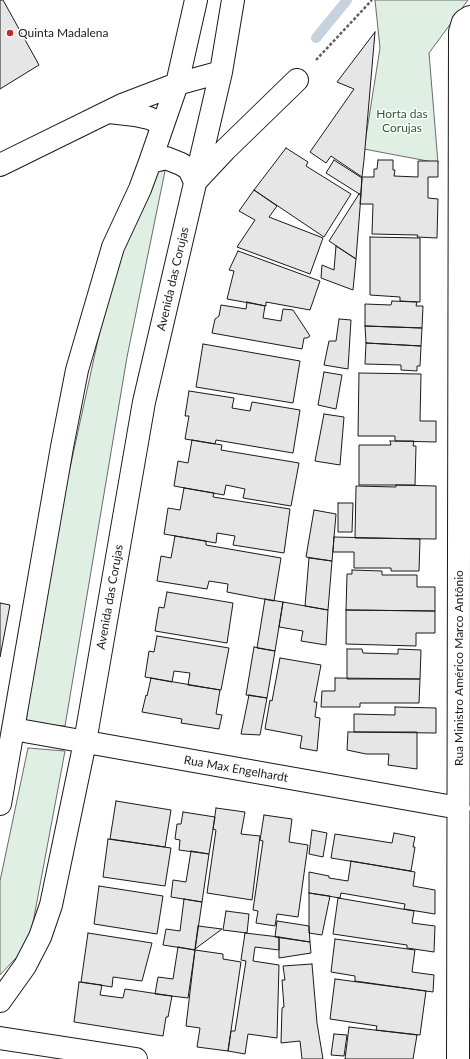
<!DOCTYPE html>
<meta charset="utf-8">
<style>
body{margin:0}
canvas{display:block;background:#fff}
</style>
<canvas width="470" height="1059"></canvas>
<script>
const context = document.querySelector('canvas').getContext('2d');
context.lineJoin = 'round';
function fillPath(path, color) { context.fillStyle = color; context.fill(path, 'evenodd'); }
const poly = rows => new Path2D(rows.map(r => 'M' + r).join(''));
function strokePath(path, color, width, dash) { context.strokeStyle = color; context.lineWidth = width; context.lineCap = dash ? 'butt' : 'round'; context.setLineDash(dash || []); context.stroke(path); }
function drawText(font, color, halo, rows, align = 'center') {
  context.font = font + ' Lato,sans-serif'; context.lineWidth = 3; context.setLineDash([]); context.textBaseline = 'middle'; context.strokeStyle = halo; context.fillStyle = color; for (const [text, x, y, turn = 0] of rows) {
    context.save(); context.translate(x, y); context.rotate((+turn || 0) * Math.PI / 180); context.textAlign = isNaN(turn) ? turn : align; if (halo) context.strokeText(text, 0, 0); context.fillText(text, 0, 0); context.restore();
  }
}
const green = poly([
 [375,0,468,0,429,53,438,163,364,149,380,48,375,0],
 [146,169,165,171,127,357,65,726,26,723,42,596,117,253,146,169],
 [28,748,65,751,29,944,0,975,0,881,28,748]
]);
const stream = poly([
 [316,38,347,0]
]);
const building = poly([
 [0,0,3,0,39,65,0,89,0,0],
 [375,32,364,160,362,177,331,156,326,163,310,152,354,89,337,82,375,32],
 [286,148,308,162,306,166,351,194,324,237,254,190,286,148],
 [334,160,362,178,361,195,326,173,334,160],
 [378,160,393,160,393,170,395,170,394,176,418,177,418,161,438,161,438,177,428,177,428,198,438,199,437,238,417,237,418,235,372,234,373,204,360,204,362,177,374,177,374,169,377,169,378,160],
 [254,190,277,206,269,217,323,238,310,274,237,247,255,220,239,211,254,190],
 [359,194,361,195,356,259,329,241,359,194],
 [370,237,420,238,420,302,400,301,400,297,370,295,370,237],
 [336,246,356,259,353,290,321,278,322,265,334,270,336,246],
 [238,251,320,281,310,310,266,302,266,306,227,299,234,271,229,270,238,251],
 [392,301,417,302,416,306,423,306,422,328,365,326,365,304,391,305,392,301],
 [247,302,265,306,263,318,281,321,283,309,293,310,310,336,307,338,304,338,302,349,212,333,215,319,219,316,221,305,246,309,247,302],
 [339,319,351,320,348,369,324,365,329,341,336,341,339,319],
 [365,326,422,328,421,346,366,343,365,326],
 [366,343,421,346,420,366,417,366,417,371,401,370,401,365,365,364,366,343],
 [203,344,300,361,293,403,196,387,203,344],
 [324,372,342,375,336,409,318,405,324,372],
 [359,373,421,374,420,421,436,421,436,442,395,441,395,436,358,436,359,373],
 [189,391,234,398,232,408,250,411,252,402,300,410,293,453,216,440,215,444,185,439,189,416,185,416,189,391],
 [324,414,344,417,340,465,315,461,324,414],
 [192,440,222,445,221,450,299,463,291,506,243,498,245,489,226,485,224,495,174,486,178,461,188,463,192,440],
 [390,441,414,441,413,446,416,446,415,485,359,485,359,445,391,445,390,441],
 [396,485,436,486,436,539,355,538,356,486,396,487,396,485],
 [184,488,214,493,213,497,290,509,284,553,233,545,235,536,217,533,216,543,164,534,168,508,180,510,184,488],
 [338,503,353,503,352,532,338,532,338,503],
 [314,510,336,514,332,561,306,557,314,510],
 [175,536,206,541,206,545,281,558,274,601,227,592,228,584,209,581,207,589,157,581,161,556,171,558,175,536],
 [334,537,420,539,419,571,391,571,391,568,354,568,354,552,333,552,334,537],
 [309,558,332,561,328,610,305,606,309,558],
 [352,570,382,571,382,575,417,575,417,587,435,587,435,611,346,610,347,574,352,574,352,570],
 [167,592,233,603,227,643,155,631,159,607,164,608,167,592],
 [265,599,283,602,275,651,257,648,265,599],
 [283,602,328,610,326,645,301,641,303,631,279,627,283,602],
 [0,603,10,605,0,657,0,603],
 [346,610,435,611,435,633,416,633,416,646,346,644,346,610],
 [157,636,229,648,221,690,188,685,190,673,174,671,172,682,145,677,149,651,154,652,157,636],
 [254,647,275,651,267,698,246,695,254,647],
 [347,649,362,649,363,653,398,654,398,649,421,650,420,679,347,679,347,649],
 [280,658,321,665,314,702,317,702,315,717,320,718,317,751,300,748,302,736,265,729,270,700,272,701,280,658],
 [151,678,220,690,216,714,222,715,219,729,181,723,182,719,142,712,146,695,147,696,151,678],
 [335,678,420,679,419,703,360,703,360,707,321,707,322,691,335,691,335,678],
 [249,695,267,698,260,735,241,734,249,695],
 [395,707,436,708,436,733,354,732,354,714,395,715,395,707],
 [348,732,417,732,417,769,388,765,389,754,366,754,347,750,348,732],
 [116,801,171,810,165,847,110,839,116,801],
 [216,808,245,812,241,834,260,836,252,900,207,893,216,830,213,829,216,808],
 [183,812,215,817,209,854,179,850,180,840,175,839,177,824,181,824,183,812],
 [264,815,292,819,289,842,308,845,298,917,277,914,275,926,256,923,258,911,253,910,263,841,260,840,264,815],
 [312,830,327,833,323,857,309,854,312,830],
 [394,833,415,837,413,847,415,847,411,871,331,858,335,834,392,843,394,833],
 [108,839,171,848,165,886,103,877,108,839],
 [191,851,209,854,202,902,171,897,173,880,186,882,191,851],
 [351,861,415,872,413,886,435,890,435,914,404,909,405,904,341,893,340,898,309,893,309,872,329,876,329,878,348,881,351,861],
 [99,886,163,896,157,934,94,924,99,886],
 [309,893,330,896,322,935,309,933,309,893],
 [338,898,414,911,412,923,435,926,434,952,407,948,407,945,333,934,338,898],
 [184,899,202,902,195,950,163,945,166,929,180,931,184,899],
 [226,911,249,914,247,933,223,930,226,911],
 [277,921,309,926,310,942,275,937,277,921],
 [198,926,222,929,195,949,198,926],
 [88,933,152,943,142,981,113,977,112,987,81,982,88,933],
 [245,933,279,937,279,950,255,947,253,961,279,965,277,1038,248,1034,245,1054,228,1051,231,1031,235,1031,246,961,241,960,245,933],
 [279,937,310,942,311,953,279,958,279,937],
 [335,939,415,950,412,972,434,975,433,992,355,981,355,976,331,972,335,939],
 [178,947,195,950,188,998,155,994,158,977,173,979,178,947],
 [195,950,223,954,223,959,241,962,228,1051,197,1047,200,1028,186,1026,195,950],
 [312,964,317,1023,323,1059,302,1059,300,1041,281,1043,282,1008,284,1007,282,980,285,980,283,966,312,964],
 [335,979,426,991,420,1035,376,1030,377,1026,330,1019,335,979],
 [79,982,102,985,100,995,123,998,125,989,172,996,168,1017,166,1017,163,1036,74,1022,79,982],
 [349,1027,417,1035,413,1059,345,1059,349,1027],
 [334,1034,347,1035,344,1056,331,1055,334,1034]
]);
const path = poly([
 [316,60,372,0]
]);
const minor = poly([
 [109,112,135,115,149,118,163,124],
 [150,162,166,158,181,164,189,169,195,182,225,150,297,80],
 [0,165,122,105,177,84,221,72],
 [13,729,459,808],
 [0,804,62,447,77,370,113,247,140,189,150,162,177,84,196,0],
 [0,1001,25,966,40,937,51,905,85,742,144,402,221,72,233,0],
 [0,1038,136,1059],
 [458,1059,460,32,463,22,465,20,470,17]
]);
const markers = [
 [10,33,4,"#c62828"]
];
const poiNames = [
 ["Quinta Madalena",18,33]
];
const parkNames = [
 ["Horta das",402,114],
 ["Corujas",402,128]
];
const streetNames = [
 ["Avenida das Corujas",173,279,-77],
 ["Avenida das Corujas",110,597,-80],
 ["Rua Ministro Américo Marco Antônio",459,668,-90],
 ["Rua Max Engelhardt",236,769,10]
];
fillPath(green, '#e0efe3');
strokePath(green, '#6a6a6a', 1);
strokePath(stream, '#c6d2dc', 10);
fillPath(building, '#e6e6e6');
strokePath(building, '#1a1a1a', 1);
strokePath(minor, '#1a1a1a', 24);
strokePath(path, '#5f5f5f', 2.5, [3, 2]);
strokePath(minor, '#fff', 22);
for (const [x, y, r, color] of markers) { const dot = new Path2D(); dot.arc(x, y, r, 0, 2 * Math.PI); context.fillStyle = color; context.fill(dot); strokePath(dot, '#fff', 1.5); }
drawText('12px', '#1a1a1a', '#fff', poiNames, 'left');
drawText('12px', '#2b5a34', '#fff', parkNames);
drawText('12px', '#1a1a1a', '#fff', streetNames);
</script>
